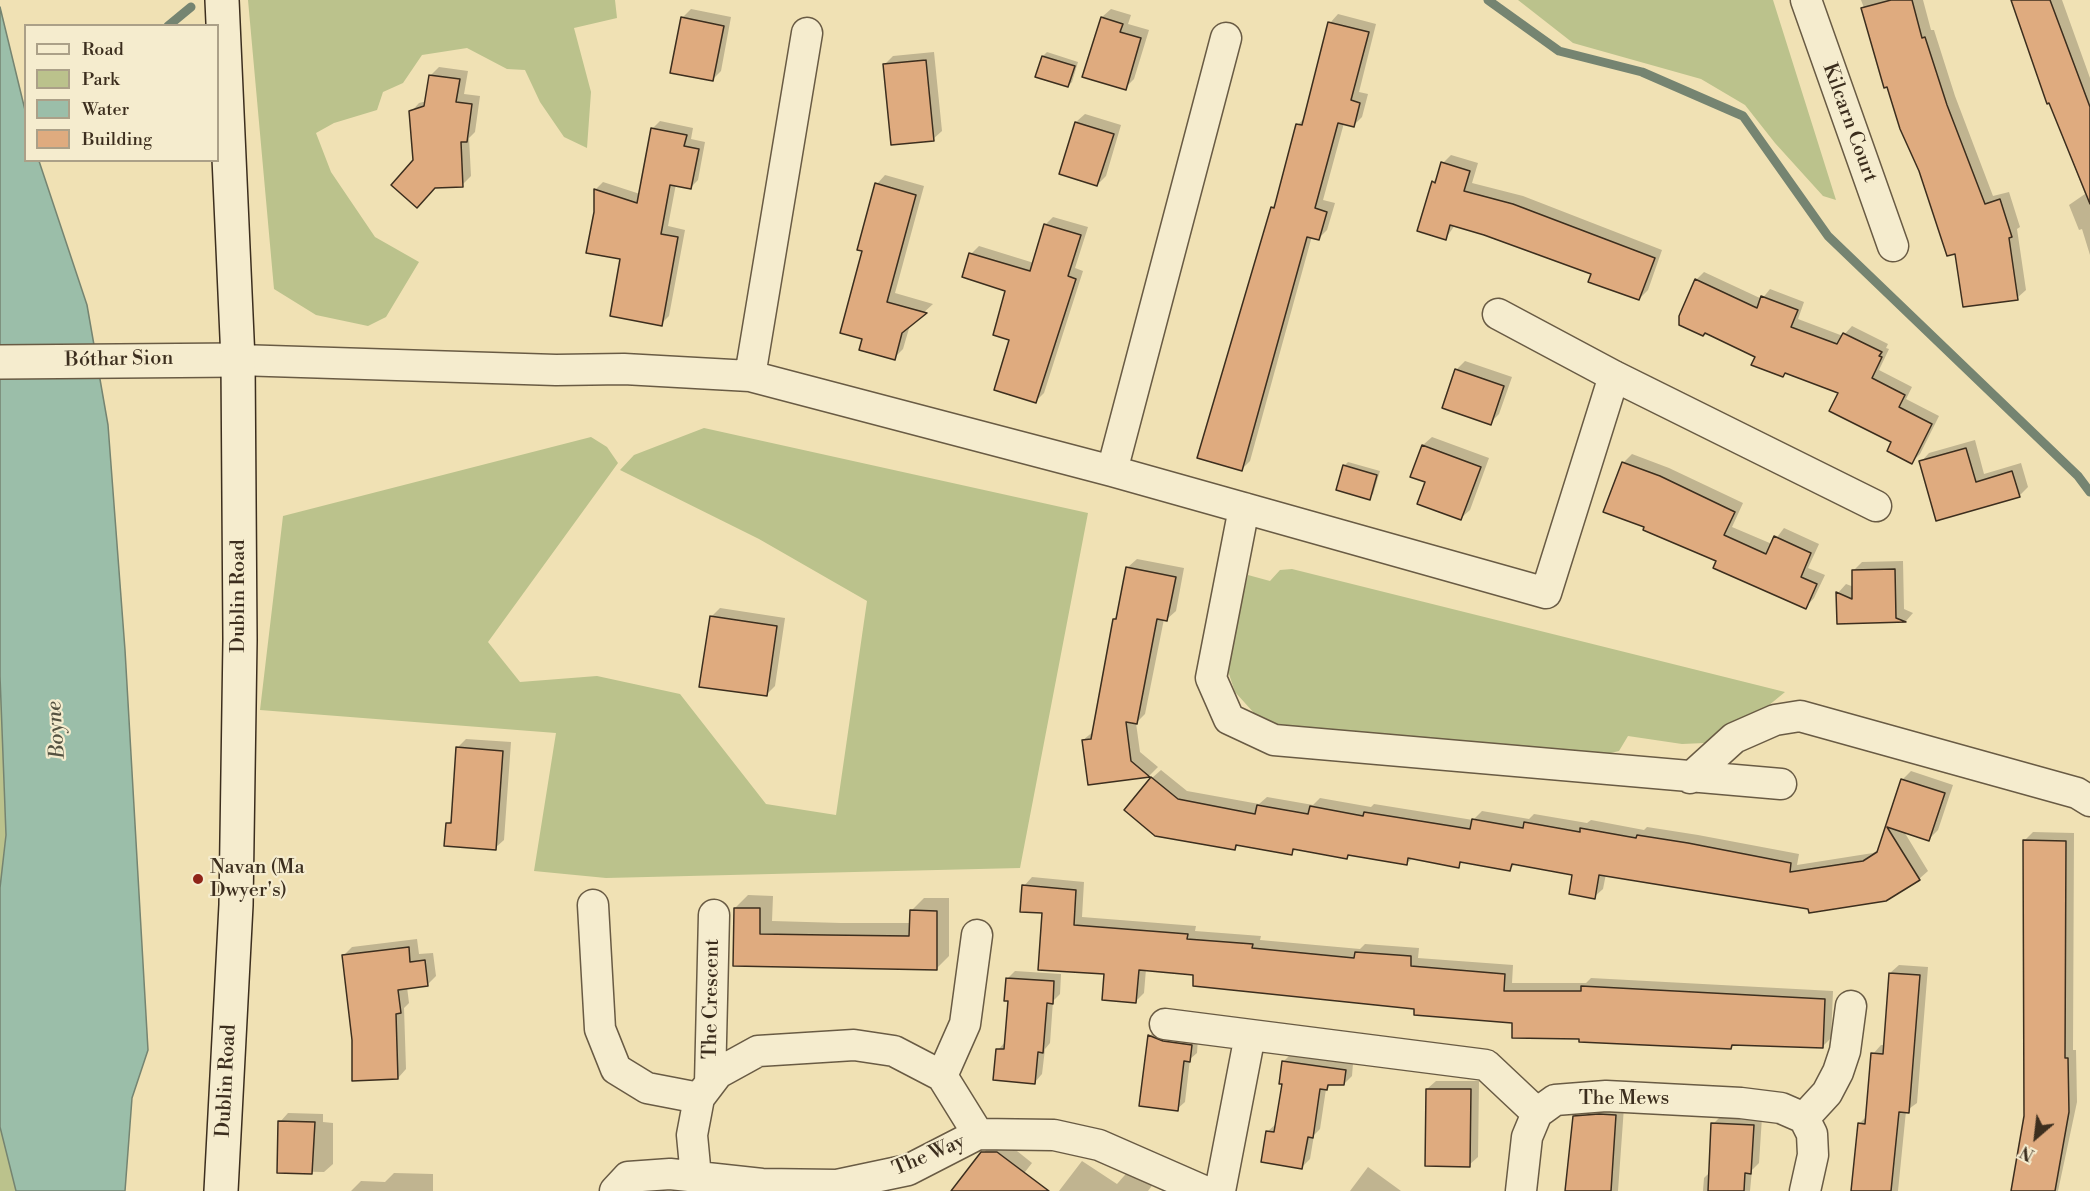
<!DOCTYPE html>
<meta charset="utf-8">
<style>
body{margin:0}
#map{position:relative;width:2090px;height:1191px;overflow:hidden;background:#f0e1b4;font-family:"Libre Bodoni",serif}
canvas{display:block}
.legend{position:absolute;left:24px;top:24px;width:195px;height:138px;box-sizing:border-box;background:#f5ecce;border:2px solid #aba088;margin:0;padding:8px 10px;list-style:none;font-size:18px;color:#3c2e1e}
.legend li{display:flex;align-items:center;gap:12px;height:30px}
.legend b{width:30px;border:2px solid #aba088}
.north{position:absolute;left:2006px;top:1107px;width:60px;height:60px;-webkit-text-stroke:4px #f5ecce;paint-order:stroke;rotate:208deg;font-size:16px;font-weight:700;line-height:24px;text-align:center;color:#3c2e1e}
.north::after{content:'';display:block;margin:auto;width:21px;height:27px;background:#3c2e1e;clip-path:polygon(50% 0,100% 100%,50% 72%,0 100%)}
</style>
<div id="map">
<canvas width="2090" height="1191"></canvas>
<ul class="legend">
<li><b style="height:8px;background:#f5ecce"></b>Road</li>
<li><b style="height:16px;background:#bbc28c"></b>Park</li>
<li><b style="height:16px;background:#9bbea9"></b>Water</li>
<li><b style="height:16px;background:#dfab7f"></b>Building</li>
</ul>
<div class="north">N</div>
</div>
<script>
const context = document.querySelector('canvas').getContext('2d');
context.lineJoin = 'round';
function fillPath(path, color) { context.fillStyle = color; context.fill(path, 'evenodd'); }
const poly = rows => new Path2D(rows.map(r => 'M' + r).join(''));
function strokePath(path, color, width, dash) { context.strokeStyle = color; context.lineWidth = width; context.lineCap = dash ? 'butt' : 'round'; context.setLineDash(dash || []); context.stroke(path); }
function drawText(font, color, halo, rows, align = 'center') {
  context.font = font + ' "Libre Bodoni",serif'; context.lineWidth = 4.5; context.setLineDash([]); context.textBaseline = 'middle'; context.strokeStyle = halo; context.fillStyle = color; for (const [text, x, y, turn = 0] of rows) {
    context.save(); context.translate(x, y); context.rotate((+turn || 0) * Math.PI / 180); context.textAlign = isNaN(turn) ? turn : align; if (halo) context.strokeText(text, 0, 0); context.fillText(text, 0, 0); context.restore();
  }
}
const green = poly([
 [248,0,615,0,617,18,574,28,591,92,587,148,564,137,540,102,525,70,507,69,467,48,422,55,403,83,383,92,377,110,334,123,316,133,331,172,375,237,419,262,386,317,368,326,316,315,274,289],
 [1518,0,1773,0,1836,200,1823,196,1775,143,1745,105,1701,79,1573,43],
 [704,428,1088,513,1020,868,606,878,534,871,556,733,260,710,283,516,591,437,607,447,618,463,488,642,520,682,597,676,680,694,766,804,836,815,867,601,759,539,620,470,634,455],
 [1292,569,1785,692,1768,706,1705,743,1682,744,1628,736,1619,751,1607,754,1284,727,1254,713,1235,692,1228,671,1230,650,1248,575,1270,581,1280,570],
 [0,676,6,835,0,888],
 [0,1127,17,1186,16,1191,0,1191]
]);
const water = poly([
 [0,7,25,110,26,160,39,161,87,305,108,425,125,650,148,1050,132,1098,125,1191,16,1191,0,1127,0,888,6,835,0,676,0,7]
]);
const shadow = poly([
 [1861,0,1923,0,1931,30,1934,30,1955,96,1993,196,2009,192,2020,227,2017,229,2026,290,2017,298,1957,252],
 [2014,0,2062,0,2090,78,2090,255,2082,229,2079,230,2069,205,2085,194,2030,51],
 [691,9,731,17,721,71,712,80,682,18],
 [1111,9,1131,15,1128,24,1149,30,1134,79,1125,88,1102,17],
 [1338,14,1376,24,1359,92,1368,94,1362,117,1354,125,1344,123,1323,200,1335,203,1327,230,1319,238,1312,236,1250,461,1242,469,1272,208,1276,203,1298,125,1305,117,1330,23],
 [934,52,942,131,933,139,884,65,893,56],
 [1047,52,1078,62,1072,82,1068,86,1043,56],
 [439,67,468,71,464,94,480,96,475,132,469,138,471,176,462,185,414,160,411,112,419,103,427,101,431,75],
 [1085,114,1121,125,1106,176,1097,185,1061,173,1076,122],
 [660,121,693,128,691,139,705,142,698,180,691,187,676,184,668,226,685,230,669,316,661,324,595,212,596,189,603,182,640,194,652,129],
 [1451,155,1478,163,1472,183,1523,196,1662,250,1648,290,1639,299,1593,273,1455,225,1446,238,1433,182,1438,177,1443,163],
 [885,175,924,186,895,293,933,304,910,325,903,349,894,358,864,338,864,250,877,184],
 [1053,217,1088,227,1075,268,1083,271,1044,393,1036,401,1011,339,1007,290,971,254,979,246,1034,263,1045,225],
 [1704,272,1762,299,1770,289,1804,302,1798,319,1843,336,1852,326,1888,344,1886,348,1889,349,1879,370,1912,387,1906,399,1939,416,1920,454,1912,462,1893,441,1840,393,1786,372,1783,375,1757,356,1696,280],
 [1465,361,1512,377,1499,414,1490,423,1456,370],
 [1432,437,1489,458,1470,510,1461,518,1427,481,1412,476,1423,445],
 [1975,440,1984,474,2021,463,2028,487,2019,496,1937,519,1921,462,1929,453],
 [1632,454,1669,468,1743,503,1732,527,1772,544,1784,528,1819,544,1808,568,1825,575,1814,598,1806,607,1718,561,1623,463],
 [1348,462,1380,471,1373,494,1369,498,1344,466],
 [1137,559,1184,568,1176,611,1167,619,1164,619,1145,714,1136,723,1140,752,1158,767,1150,775,1089,783,1083,740,1094,731,1114,619,1118,615,1128,567],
 [1903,561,1904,609,1913,613,1906,621,1838,622,1838,593,1846,584,1854,587,1853,571,1862,562],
 [720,608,785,618,775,686,766,695,711,617],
 [466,739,511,742,504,840,495,848,448,824,452,819,457,748],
 [1161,770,1187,791,1259,804,1267,797,1313,805,1320,798,1371,807,1374,804,1473,820,1482,811,1529,819,1534,814,1587,823,1591,820,1644,830,1647,827,1698,835,1799,854,1797,865,1873,853,1880,849,1902,780,1911,771,1953,785,1938,830,1929,839,1903,830,1928,871,1919,879,1810,908,1606,874,1603,889,1594,897,1574,874,1516,863,1510,869,1463,861,1458,866,1413,858,1406,864,1350,854,1346,857,1297,848,1291,854,1239,844,1235,849,1152,778],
 [2033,832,2074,833,2073,1050,2076,1050,2077,1102,2058,1191,2011,1191,2026,1116,2024,841],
 [1032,877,1084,882,1082,917,1196,926,1195,931,1261,936,1260,940,1360,949,1365,944,1419,948,1418,958,1513,965,1512,983,1586,983,1591,978,1833,991,1831,1038,1822,1047,1735,1043,1731,1047,1581,1037,1513,1021,1195,973,1146,969,1144,993,1136,1001,1044,912,1024,886],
 [748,895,773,896,772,921,841,923,911,923,911,911,924,898,949,898,949,956,936,969,734,964,735,908],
 [417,939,419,954,433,953,436,976,427,985,407,987,409,1003,404,1008,406,1069,398,1078,353,1079,351,1018,343,956,352,947],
 [1899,965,1928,967,1917,1103,1906,1111,1898,1191,1852,1191,1859,1124,1867,1116,1873,1054,1881,1045,1885,1045,1890,973],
 [1015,971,1061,974,1060,994,1053,1001,1050,1043,1045,1049,1042,1074,1035,1082,998,1050,1006,1041,1009,1000,1007,979],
 [1157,1028,1198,1038,1197,1053,1190,1059,1185,1102,1177,1109,1140,1104,1150,1036],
 [1291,1054,1353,1063,1352,1076,1344,1084,1332,1083,1326,1089,1320,1129,1314,1135,1310,1159,1302,1167,1268,1131,1276,1124,1284,1082,1283,1062],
 [1436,1081,1479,1081,1478,1157,1469,1165,1427,1089],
 [1624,1107,1618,1191,1566,1191,1575,1117,1583,1108],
 [288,1113,323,1114,323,1122,333,1123,333,1164,324,1172,278,1171,280,1122],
 [1722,1115,1762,1117,1759,1163,1752,1170,1750,1191,1703,1191,1704,1178,1710,1172,1713,1124],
 [1007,1143,1032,1163,1010,1191,953,1191,991,1144],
 [1082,1161,1117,1184,1131,1168,1154,1183,1148,1191,1059,1191],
 [1368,1167,1401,1191,1350,1191],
 [394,1173,433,1174,433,1191,351,1191,361,1181,385,1182]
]);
const stream = poly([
 [1488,0,1559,51,1642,72,1743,116,1828,236,2078,476,2090,492],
 [168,26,191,7]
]);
const building = poly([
 [1891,0,1912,0,1922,38,1925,37,1947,105,1985,204,2000,199,2012,237,2009,238,2018,300,1963,307,1955,254,1947,256,1919,171,1900,129,1887,87,1884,88,1861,8,1891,0],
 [2011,0,2050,0,2090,107,2090,204,2049,103,2047,104,2011,0],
 [681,17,724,26,713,81,670,73,681,17],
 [1101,17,1123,24,1120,32,1141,38,1126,90,1082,77,1101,17],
 [1328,22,1369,32,1351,100,1360,103,1354,127,1338,123,1315,208,1327,212,1319,240,1307,237,1242,471,1197,458,1271,207,1274,208,1296,124,1302,125,1328,22],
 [1042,56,1075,66,1068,87,1035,77,1042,56],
 [926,60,934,141,891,145,883,64,926,60],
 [429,75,460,79,456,102,472,104,467,142,461,142,463,187,435,188,417,208,391,185,413,160,409,111,424,106,429,75],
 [1075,122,1114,134,1097,186,1059,174,1075,122],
 [651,128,687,135,684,146,699,149,691,189,670,185,661,234,678,237,662,326,610,316,620,259,586,253,594,212,594,189,637,203,651,128],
 [1441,162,1470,171,1464,191,1513,204,1655,258,1639,300,1588,282,1591,274,1484,235,1450,225,1446,240,1417,231,1432,181,1435,183,1441,162],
 [875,183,916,195,887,302,927,313,902,333,895,360,859,350,862,339,840,333,862,251,857,250,875,183],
 [1044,224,1081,235,1068,276,1076,279,1036,403,994,390,1009,340,993,335,1005,291,962,277,969,253,1030,271,1044,224],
 [1695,279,1757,308,1761,296,1798,310,1791,327,1837,344,1843,333,1882,352,1879,356,1882,357,1872,378,1905,395,1899,407,1932,424,1912,464,1887,451,1891,442,1829,411,1838,393,1785,373,1783,377,1751,365,1755,357,1705,333,1703,336,1679,325,1679,316,1695,279],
 [1455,369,1504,386,1491,425,1442,408,1455,369],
 [1422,445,1481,467,1461,520,1417,504,1425,482,1410,477,1422,445],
 [1966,448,1976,482,2012,471,2020,497,1936,521,1919,461,1966,448],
 [1622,462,1660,476,1735,512,1724,535,1766,554,1774,536,1811,553,1801,577,1817,584,1806,609,1713,568,1716,561,1643,530,1644,527,1603,512,1622,462],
 [1343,465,1377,475,1370,500,1336,490,1343,465],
 [1126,567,1176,577,1167,621,1157,619,1137,724,1126,722,1131,761,1150,777,1088,785,1082,740,1091,739,1113,619,1116,619,1126,567],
 [1895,569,1896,618,1906,622,1837,624,1836,592,1852,599,1852,570,1895,569],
 [710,616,777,626,767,696,699,687,710,616],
 [456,747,503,751,496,850,444,846,446,823,451,823,456,747],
 [1151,777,1178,799,1255,814,1257,805,1308,814,1310,806,1363,816,1364,812,1470,829,1472,819,1523,828,1524,822,1580,832,1580,828,1636,838,1637,835,1688,843,1791,863,1790,872,1863,861,1877,852,1901,779,1945,793,1929,841,1887,827,1920,880,1886,901,1809,913,1808,909,1599,875,1595,899,1569,894,1572,875,1512,864,1510,871,1460,862,1459,868,1408,858,1407,865,1348,855,1347,859,1293,849,1292,855,1236,845,1235,850,1155,836,1124,810,1151,777],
 [2023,840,2066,841,2065,1058,2068,1058,2069,1112,2055,1191,2011,1191,2024,1116,2023,840],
 [1022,885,1076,890,1074,925,1188,934,1187,939,1253,944,1252,948,1354,958,1355,952,1411,956,1411,966,1505,974,1504,991,1581,991,1581,986,1825,999,1823,1048,1732,1045,1731,1049,1579,1042,1579,1039,1512,1038,1512,1023,1414,1015,1414,1009,1193,986,1193,975,1139,970,1136,1003,1102,1000,1104,974,1038,970,1042,913,1020,912,1022,885],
 [734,908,760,908,760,934,827,935,909,936,910,910,937,911,937,970,733,966,734,908],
 [409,947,410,962,425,960,428,986,398,990,401,1013,396,1014,398,1079,352,1081,352,1040,342,955,409,947],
 [1889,973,1920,975,1909,1113,1899,1112,1891,1191,1851,1191,1858,1123,1865,1124,1871,1053,1883,1054,1889,973],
 [1006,978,1054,981,1053,1004,1047,1003,1043,1053,1038,1052,1035,1084,993,1080,996,1049,1004,1049,1008,1001,1004,1001,1006,978],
 [1148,1035,1163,1041,1192,1045,1190,1062,1184,1061,1178,1111,1139,1106,1148,1035],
 [1282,1061,1346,1070,1344,1085,1328,1085,1327,1090,1320,1089,1313,1138,1308,1137,1302,1169,1261,1162,1266,1131,1274,1132,1282,1084,1279,1084,1282,1061],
 [1426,1089,1471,1089,1470,1167,1425,1166,1426,1089],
 [1599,1114,1616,1115,1611,1191,1565,1191,1573,1116,1599,1114],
 [278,1121,315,1122,312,1174,277,1173,278,1121],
 [1711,1123,1754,1125,1751,1174,1745,1173,1744,1191,1708,1191,1711,1123],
 [981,1152,997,1152,1049,1191,951,1191,981,1152]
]);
const minor = poly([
 [1806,0,1893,246],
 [1498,314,1614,376,1876,506],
 [238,360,556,370,624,369,750,376,1112,471,1546,593,1614,376],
 [750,376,807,33],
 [1112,471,1226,38],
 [1244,508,1211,678,1229,719,1274,740,1781,784],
 [1690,778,1734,738,1775,720,1800,716,2077,793,2090,801],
 [593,905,600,1029,616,1069,647,1088,699,1098],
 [1165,1024,1486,1065,1537,1113],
 [942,1076,965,1024,977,935],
 [710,1083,714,915],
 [1537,1113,1555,1100,1606,1096,1741,1103,1781,1108,1804,1118],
 [1804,1118,1827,1093,1838,1072,1845,1051,1851,1006],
 [1804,1118,1812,1134,1813,1155,1805,1191],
 [696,1177,692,1135,699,1098,718,1073,758,1051,854,1045,894,1051,942,1076,978,1134],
 [615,1191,628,1177,670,1174,762,1184,837,1185,908,1170,978,1134,1054,1135,1099,1145,1204,1191],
 [1220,1191,1250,1035],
 [1521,1191,1527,1137,1537,1113]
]);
const tertiary = poly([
 [0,362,238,360]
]);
const secondary = poly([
 [221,1191,236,905,240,640,238,360,222,0]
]);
const markers = [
 [198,879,6,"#8f2418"]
];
const streetNames = [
 ["Kilcarn Court",1849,123,70],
 ["Bóthar Sion",119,360,-1],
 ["Dublin Road",239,596,-90],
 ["The Crescent",712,999,-89],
 ["Dublin Road",227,1081,-87],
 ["The Mews",1624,1099],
 ["The Way",929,1156,-23]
];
const poiNames = [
 ["Navan (Ma",210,868],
 ["Dwyer's)",210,891]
];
const waterNames = [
 ["Boyne",57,730,-94]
];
fillPath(green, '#bbc28c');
fillPath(water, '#9bbea9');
strokePath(water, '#758471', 1.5);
fillPath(shadow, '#0003');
strokePath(stream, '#758471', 9);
fillPath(building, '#dfab7f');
strokePath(building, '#3c2e1e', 1.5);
strokePath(minor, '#695b44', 33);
strokePath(tertiary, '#695b44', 36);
strokePath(secondary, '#3c2e1e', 36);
strokePath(minor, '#f5ecce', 30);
strokePath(tertiary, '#f5ecce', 33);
strokePath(secondary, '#f5ecce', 33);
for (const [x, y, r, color] of markers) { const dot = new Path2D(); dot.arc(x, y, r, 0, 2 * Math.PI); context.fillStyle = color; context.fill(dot); strokePath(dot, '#f5ecce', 2); }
drawText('20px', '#3c2e1e', '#f5ecce', streetNames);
drawText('20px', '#3c2e1e', '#f5ecce', poiNames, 'left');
drawText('italic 21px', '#545241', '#f5ecce', waterNames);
</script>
